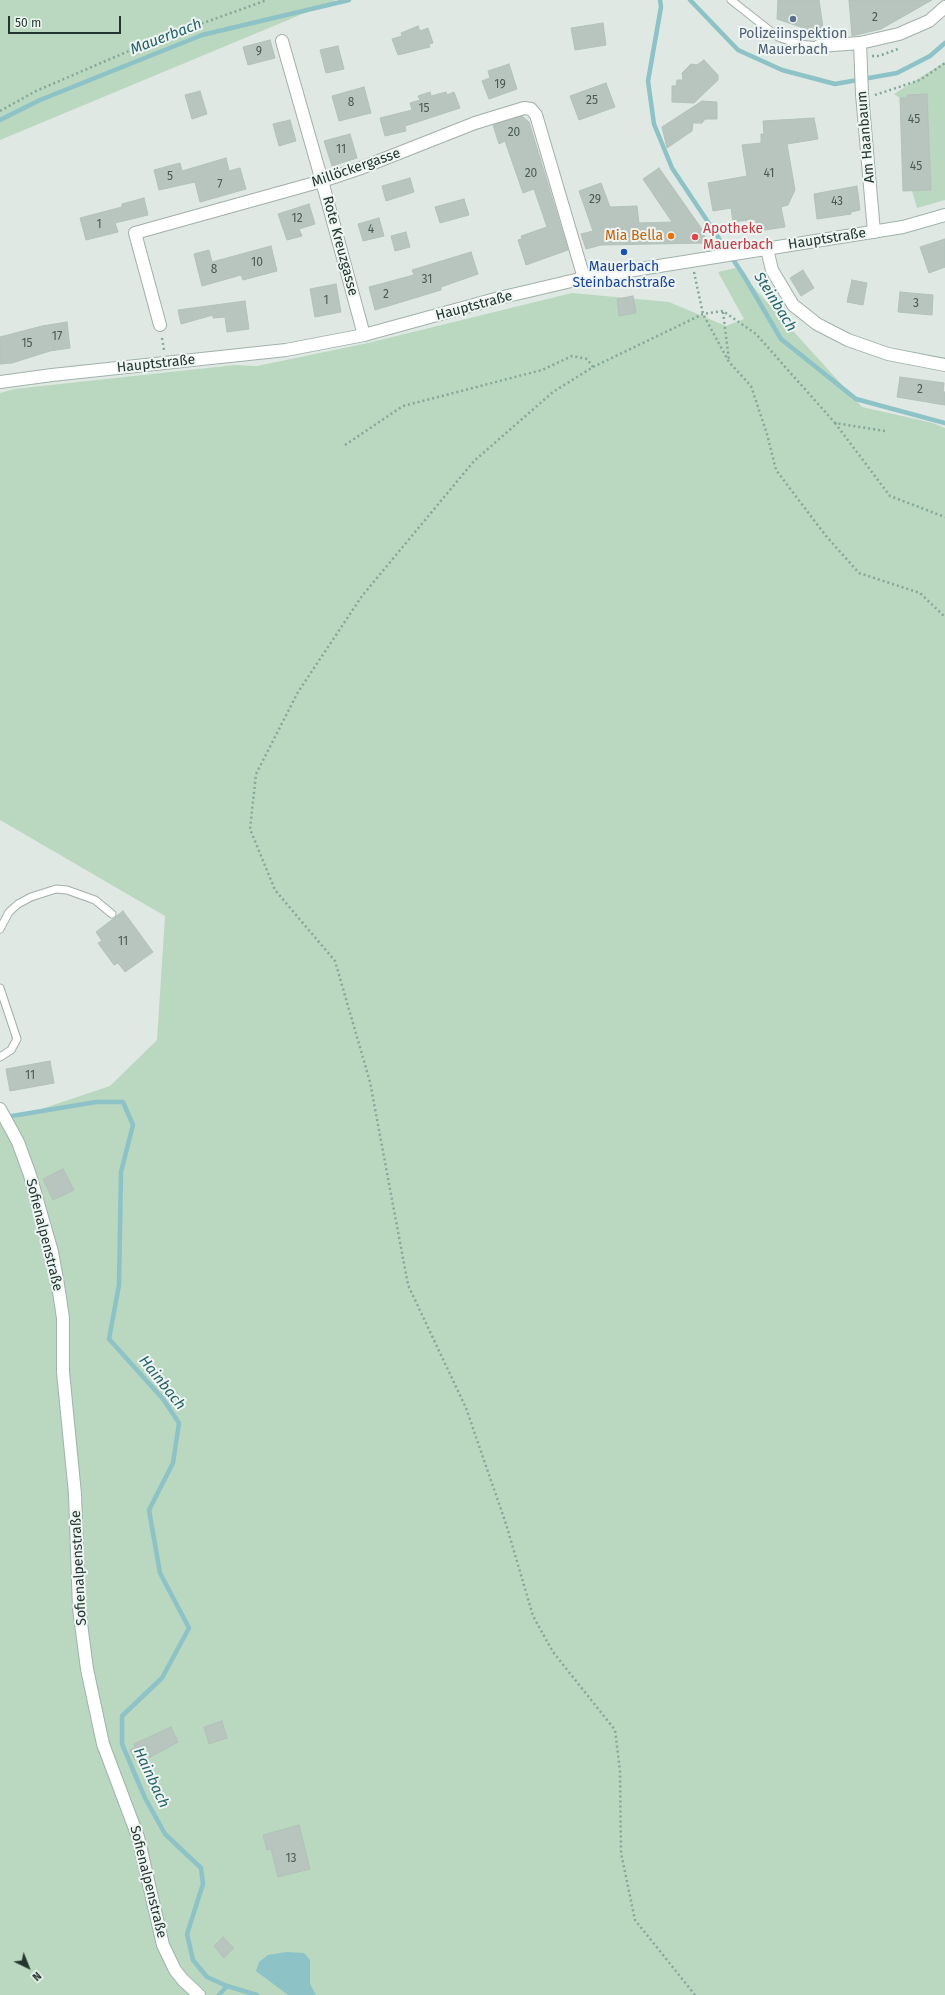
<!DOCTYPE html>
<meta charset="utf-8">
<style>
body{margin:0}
#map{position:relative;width:945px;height:1995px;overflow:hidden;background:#dfe8e3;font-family:"Fira Sans",sans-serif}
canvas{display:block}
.north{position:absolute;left:8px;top:1947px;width:40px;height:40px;-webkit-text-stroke:3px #eff5f2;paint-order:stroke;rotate:137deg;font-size:11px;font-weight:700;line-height:16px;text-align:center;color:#22362f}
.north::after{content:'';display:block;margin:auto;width:14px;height:18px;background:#22362f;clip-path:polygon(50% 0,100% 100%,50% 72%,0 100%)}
.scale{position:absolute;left:8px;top:16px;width:113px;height:18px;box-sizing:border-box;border:2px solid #22362f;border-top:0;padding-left:5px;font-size:12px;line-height:14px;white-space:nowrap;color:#22362f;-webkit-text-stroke:3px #eff5f2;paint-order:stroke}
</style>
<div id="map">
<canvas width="945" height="1995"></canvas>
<div class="north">N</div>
<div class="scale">50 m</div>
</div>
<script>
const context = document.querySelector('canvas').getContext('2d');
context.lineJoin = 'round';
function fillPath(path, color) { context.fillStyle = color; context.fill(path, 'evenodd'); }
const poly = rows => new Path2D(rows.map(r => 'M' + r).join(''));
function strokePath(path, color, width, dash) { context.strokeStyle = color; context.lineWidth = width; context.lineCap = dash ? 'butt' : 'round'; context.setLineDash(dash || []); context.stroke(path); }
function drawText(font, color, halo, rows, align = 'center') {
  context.font = font + ' "Fira Sans",sans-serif'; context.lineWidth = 4; context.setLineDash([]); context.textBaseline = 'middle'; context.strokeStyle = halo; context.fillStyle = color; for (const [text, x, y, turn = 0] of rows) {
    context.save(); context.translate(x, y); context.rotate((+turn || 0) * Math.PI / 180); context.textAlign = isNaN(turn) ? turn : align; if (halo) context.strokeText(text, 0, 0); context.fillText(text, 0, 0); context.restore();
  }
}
const green = poly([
 [0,0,336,0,0,140],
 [945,62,945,200,917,208,912,191,931,190,927,94,908,95,907,98,900,98,894,94],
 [736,268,862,407,933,423,945,428,945,1995,0,1995,0,1123,110,1086,157,1040,165,916,0,820,0,393,14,389,235,365,257,366,368,343,572,293,669,302,726,326,744,319,718,272]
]);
const water = poly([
 [286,1952,304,1953,310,1960,310,1984,316,1995,288,1995,256,1971,259,1962,268,1955]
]);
const stream = poly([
 [660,0,661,7,648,81,654,124,672,168,744,276,781,339,856,399,945,423],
 [690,0,738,50,782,70,835,84,897,73,930,56,945,43],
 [0,120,40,100,202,35,349,0],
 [6,1117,96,1102,123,1102,133,1125,121,1172,119,1285,109,1339,163,1399,179,1423,173,1463,149,1510,160,1573,189,1628,162,1678,122,1716,122,1744,145,1798,165,1834,201,1868,203,1884,187,1934,193,1960,207,1977,227,1986,257,1995],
 [219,1995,227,1986]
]);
const building = poly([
 [778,0,819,0,824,35,777,19,778,0],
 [849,0,932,0,881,29,852,36,849,0],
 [603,23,606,45,575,50,571,28,603,23],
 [418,26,420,31,428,28,433,43,429,44,430,47,398,55,392,39,402,36,401,33,418,26],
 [270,40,275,58,248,65,243,47,270,40],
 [338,46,344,69,326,73,320,50,338,46],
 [704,60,718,75,718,80,694,103,672,102,672,86,676,86,677,80,683,80,682,73,691,64,697,65,704,60],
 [509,64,517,89,489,99,482,81,490,78,488,71,509,64],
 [606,83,615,107,579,120,570,96,606,83],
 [364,87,371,113,339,121,332,96,364,87],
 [200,91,207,114,192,119,185,95,200,91],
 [430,92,431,96,446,92,447,95,454,92,460,108,405,126,406,131,385,136,380,118,412,110,410,103,420,100,418,96,430,92],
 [927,94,931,190,903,191,900,98,907,98,907,95,927,94],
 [702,101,717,102,717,119,705,119,702,123,693,123,692,131,667,148,662,127,702,101],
 [522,116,529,122,568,250,526,265,518,240,522,239,521,236,547,227,534,189,523,193,505,141,499,144,493,125,522,116],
 [814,118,818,139,787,144,795,190,788,205,781,207,785,227,758,231,755,219,733,222,731,208,713,211,708,183,747,176,742,145,761,143,761,134,764,134,763,121,814,118],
 [290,120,296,141,279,146,273,124,290,120],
 [350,134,357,158,332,166,324,141,350,134],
 [226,158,229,171,240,168,246,189,200,202,195,182,159,190,154,170,180,163,182,171,226,158],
 [659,168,704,232,705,243,601,245,586,249,581,234,593,231,579,191,601,183,610,207,637,206,639,223,672,222,643,179,659,168],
 [410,178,414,192,386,201,382,186,410,178],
 [857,186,860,210,851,212,851,214,817,219,814,194,857,186],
 [144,198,148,215,115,223,118,232,86,240,80,218,122,207,122,204,144,198],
 [464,199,469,215,440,223,435,207,464,199],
 [309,204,315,224,299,229,302,236,287,240,278,214,309,204],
 [379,218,384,236,363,241,358,224,379,218],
 [406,232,410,247,395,251,391,236,406,232],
 [945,239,945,267,929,273,920,247,945,239],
 [271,246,277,271,243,280,241,275,202,286,194,254,209,250,212,262,271,246],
 [471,252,478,274,441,287,441,290,375,310,369,287,414,275,412,270,471,252],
 [803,270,814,288,801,296,790,278,803,270],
 [852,280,867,283,863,305,847,302,852,280],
 [336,284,341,312,315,317,310,289,336,284],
 [900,292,933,295,932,315,898,312,900,292],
 [633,296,636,313,619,316,617,299,633,296],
 [245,301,249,329,227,332,225,317,213,318,213,315,181,324,178,310,245,301],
 [67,322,70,348,50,351,12,363,0,364,0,337,42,326,67,322],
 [900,377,944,383,943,392,945,392,945,405,897,397,900,377],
 [123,911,153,952,125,972,118,963,114,965,98,943,102,941,96,932,123,911],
 [50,1061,54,1083,10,1091,6,1069,50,1061],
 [63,1169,74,1190,53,1200,43,1179,63,1169],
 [222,1721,227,1738,209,1744,204,1727,222,1721],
 [171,1727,178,1742,149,1758,148,1757,141,1760,140,1757,135,1760,130,1750,135,1747,134,1744,171,1727],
 [299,1825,310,1869,278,1877,271,1849,267,1850,263,1835,299,1825],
 [223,1937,234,1948,224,1958,214,1946,223,1937]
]);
const path = poly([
 [872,56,879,56,898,49],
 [875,95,920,80,945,63],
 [0,111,36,91,145,44,267,0],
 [694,272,703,314,729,362,751,386,767,434,776,470,826,536,859,573,920,593,945,617],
 [723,312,729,360],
 [162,338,164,350],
 [835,423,890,496,945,517],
 [345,445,403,406,542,370,572,356,587,359,593,367],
 [695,1995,635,1920,621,1853,620,1771,615,1730,553,1652,533,1616,506,1524,466,1408,408,1285,370,1082,335,961,275,890,250,829,256,774,298,692,362,596,474,461,553,392,593,367,703,314,723,311,756,334,835,423,885,431]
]);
const lane = poly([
 [731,0,778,37,798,44,819,46],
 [0,929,9,912,18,904,31,897,56,889,67,890,95,900,112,914],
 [0,988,17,1039,11,1050,0,1057]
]);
const street = poly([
 [282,41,322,181,364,335],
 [860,43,862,94,874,232],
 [819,46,860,43,899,34,929,21,945,7],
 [160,325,135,233,322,181,361,168,475,123,524,108,531,109,536,115,584,278]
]);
const secondary = poly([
 [767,249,772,270,793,305,817,324,848,340,888,354,945,365],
 [0,382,52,375,286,350,364,335,499,298,584,278,903,227,945,215],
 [0,1109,18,1142,30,1175,52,1252,58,1285,63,1318,63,1372,75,1494,79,1608,87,1669,103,1744,138,1837,163,1945,175,1970,183,1980,199,1995]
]);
const markers = [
 [793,19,4,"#5c6f8a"],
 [671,236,4,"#e8710a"],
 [695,237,4,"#e0444e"],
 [624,252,4,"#1a4fb4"]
];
const numberNames = [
 ["2",875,18],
 ["9",259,52],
 ["19",500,85],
 ["25",592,101],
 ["8",351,103],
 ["15",424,109],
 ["45",914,120],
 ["20",514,133],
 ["11",341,150],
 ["45",916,167],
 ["20",531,174],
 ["41",769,174],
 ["5",170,177],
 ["7",220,185],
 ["29",595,200],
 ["43",837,202],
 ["12",297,219],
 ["1",99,225],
 ["4",371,230],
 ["10",257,263],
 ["8",214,270],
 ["31",427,280],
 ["2",386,295],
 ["1",326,301],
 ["3",916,304],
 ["17",57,337],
 ["15",27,344],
 ["2",920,390],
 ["11",123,942],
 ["11",30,1076],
 ["13",291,1859]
];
const serviceNames = [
 ["Polizeiinspektion",793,34],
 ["Mauerbach",793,50]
];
const streetNames = [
 ["Am Haanbaum",866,137,-95],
 ["Millöckergasse",356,168,-19],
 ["Hauptstraße",827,239,-9],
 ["Rote Kreuzgasse",340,246,75],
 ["Hauptstraße",474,306,-15],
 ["Hauptstraße",156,364,-6],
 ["Sofienalpenstraße",44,1235,76],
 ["Sofienalpenstraße",79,1568,-93],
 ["Sofienalpenstraße",148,1882,76]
];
const healthNames = [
 ["Apotheke",703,229],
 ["Mauerbach",703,245]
];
const foodNames = [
 ["Mia Bella",663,236]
];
const transitNames = [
 ["Mauerbach",624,267],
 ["Steinbachstraße",624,283]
];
const waterNames = [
 ["Mauerbach",166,37,-21],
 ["Steinbach",775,302,58],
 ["Hainbach",162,1383,51],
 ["Hainbach",151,1778,65]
];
fillPath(green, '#bad7c0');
fillPath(water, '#8dc2c7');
strokePath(stream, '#8dc2c7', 4.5);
fillPath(building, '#b8c5bf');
strokePath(building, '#b2c1ba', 1);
strokePath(lane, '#a3afa9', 9);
strokePath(street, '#a3afa9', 14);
strokePath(secondary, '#a0b2aa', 14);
strokePath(path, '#83a899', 2.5, [2, 3]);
strokePath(lane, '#fff', 7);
strokePath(street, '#fff', 12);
strokePath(secondary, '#fff', 12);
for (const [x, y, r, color] of markers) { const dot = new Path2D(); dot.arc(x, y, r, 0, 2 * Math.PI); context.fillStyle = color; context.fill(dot); strokePath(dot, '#eff5f2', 1.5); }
drawText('12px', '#485a53', null, numberNames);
drawText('14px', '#4e5e75', '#eff5f2', serviceNames);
drawText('14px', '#22362f', '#eff5f2', streetNames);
drawText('14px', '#be3a42', '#eff5f2', healthNames, 'left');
drawText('14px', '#c56008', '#eff5f2', foodNames, 'right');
drawText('14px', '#164399', '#eff5f2', transitNames);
drawText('italic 15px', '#256369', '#eff5f2', waterNames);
</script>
